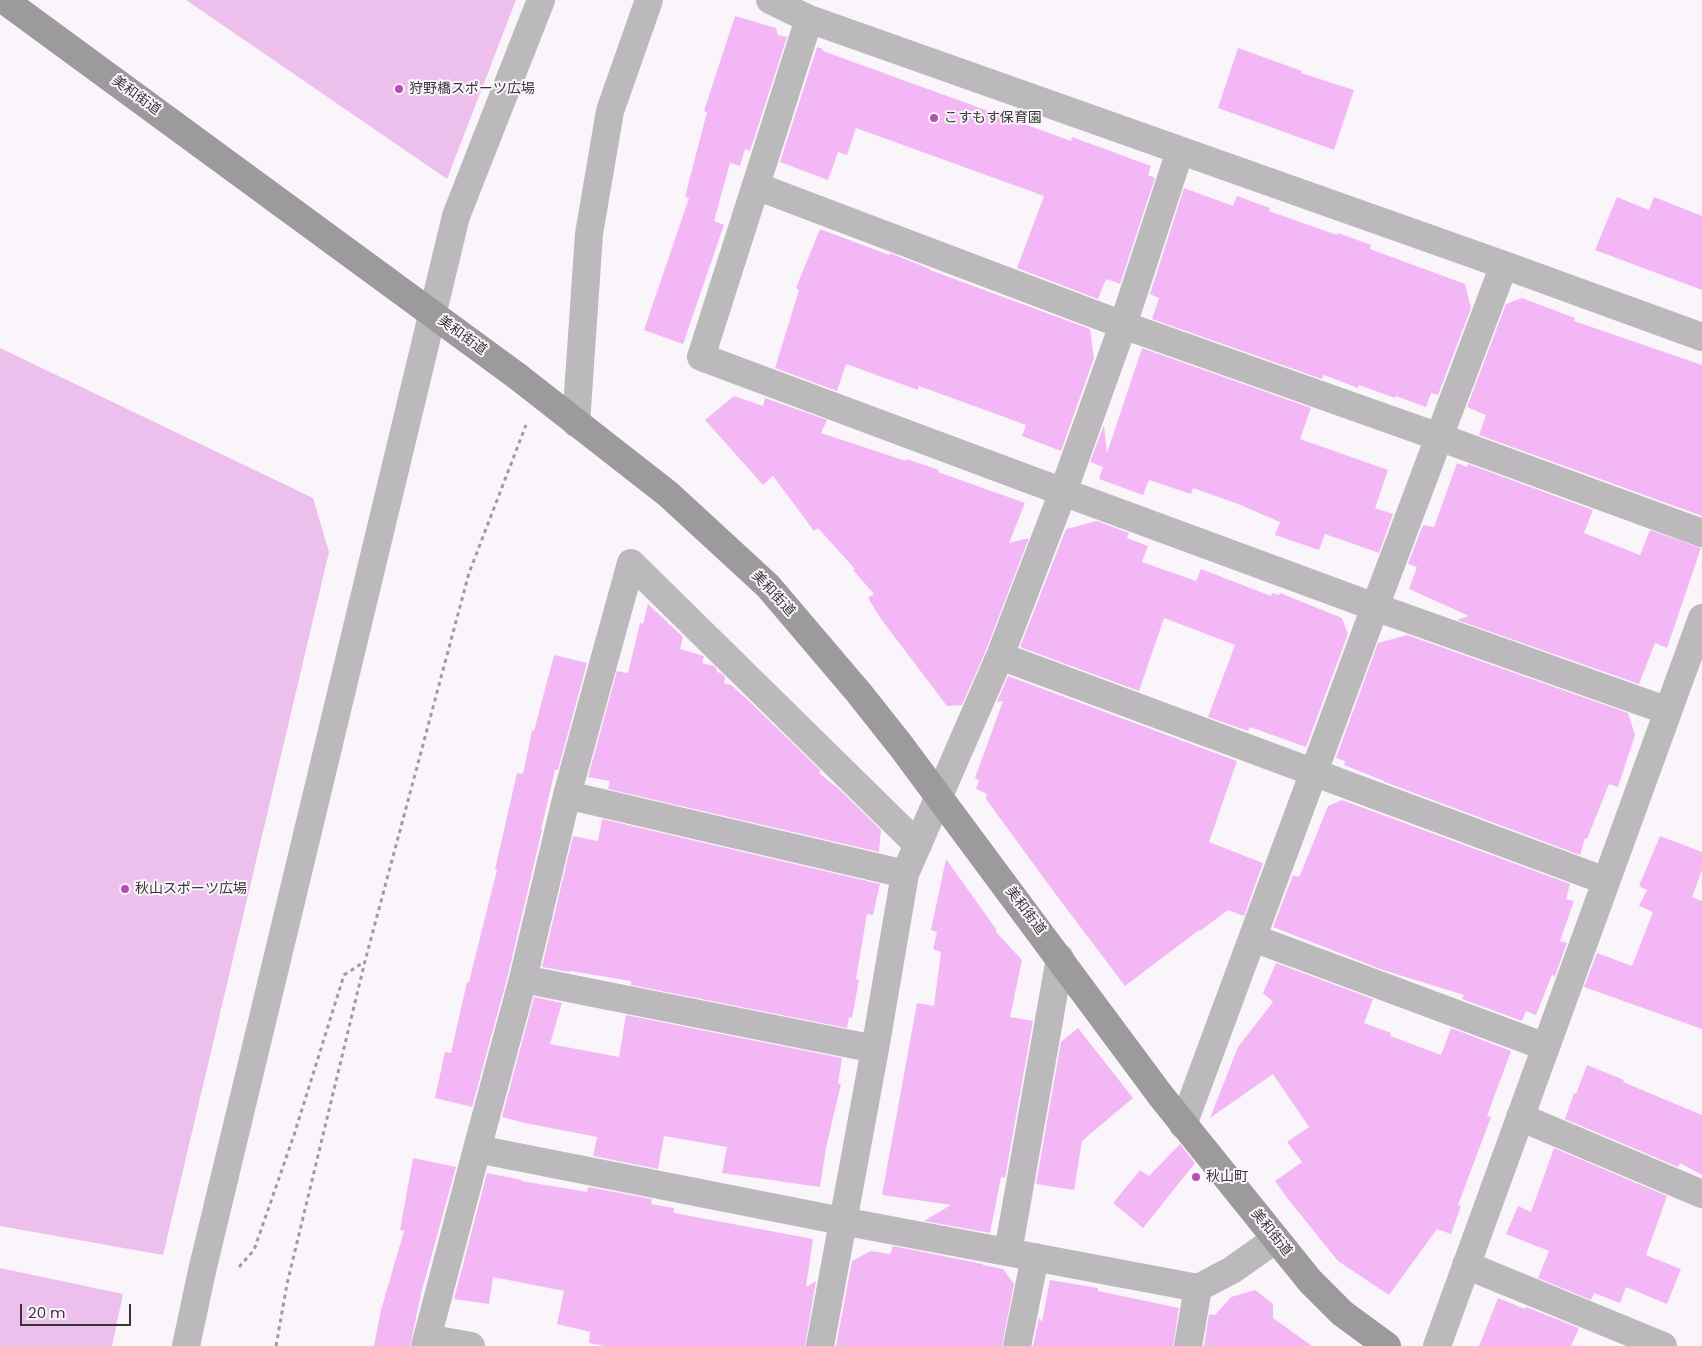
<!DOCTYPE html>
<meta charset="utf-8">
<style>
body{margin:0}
#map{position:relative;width:1702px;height:1346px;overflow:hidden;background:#faf5fa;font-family:Poppins,sans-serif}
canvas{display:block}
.scale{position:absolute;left:20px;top:1304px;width:111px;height:22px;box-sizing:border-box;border:2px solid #383638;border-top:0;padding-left:6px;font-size:15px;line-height:18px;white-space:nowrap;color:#383638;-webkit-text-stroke:4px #faf5fa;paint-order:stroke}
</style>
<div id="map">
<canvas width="1702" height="1346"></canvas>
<div class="scale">20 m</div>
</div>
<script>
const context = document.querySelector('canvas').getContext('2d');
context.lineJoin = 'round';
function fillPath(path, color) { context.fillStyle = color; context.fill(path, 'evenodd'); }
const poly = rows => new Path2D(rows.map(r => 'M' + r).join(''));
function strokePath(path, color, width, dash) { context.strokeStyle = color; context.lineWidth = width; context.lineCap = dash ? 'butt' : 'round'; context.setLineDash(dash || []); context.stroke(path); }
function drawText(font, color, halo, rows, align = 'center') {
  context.font = font + ' Poppins,"Noto Sans JP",sans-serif'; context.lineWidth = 4; context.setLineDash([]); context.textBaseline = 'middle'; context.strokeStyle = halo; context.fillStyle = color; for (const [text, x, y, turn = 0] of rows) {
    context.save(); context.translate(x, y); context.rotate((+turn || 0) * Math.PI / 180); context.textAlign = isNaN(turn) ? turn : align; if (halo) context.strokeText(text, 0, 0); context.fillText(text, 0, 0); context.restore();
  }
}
const green = poly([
 [186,0,516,0,447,179],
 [0,348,313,498,329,552,163,1255,0,1226],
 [0,1268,123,1294,112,1346,0,1346]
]);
const building = poly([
 [735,16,776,28,778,35,787,37,750,151,745,149,740,166,730,163,714,221,724,225,683,344,644,330,689,198,685,197,707,112,704,111],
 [817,47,823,49,823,51,1071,141,1072,137,1151,166,1148,175,1155,178,1120,284,1106,279,1098,299,1017,268,1044,196,856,128,847,155,838,152,828,180,780,162],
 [1238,48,1302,71,1301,73,1354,90,1334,150,1218,108],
 [1184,188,1233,206,1237,196,1270,208,1269,211,1337,235,1338,233,1371,245,1370,249,1465,284,1471,308,1438,395,1431,393,1426,407,1396,396,1395,398,1359,385,1358,388,1324,375,1322,379,1152,319,1159,298,1150,294],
 [1617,197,1649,210,1654,197,1702,216,1702,290,1595,250],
 [820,229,889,255,890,253,930,269,930,270,1090,329,1094,358,1061,451,1022,436,1026,425,919,386,918,390,846,364,837,391,775,368,799,290,796,288],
 [1522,298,1575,318,1574,321,1702,365,1702,516,1479,435,1486,415,1467,407,1506,304],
 [1142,348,1311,408,1300,439,1388,470,1375,508,1393,514,1379,553,1325,534,1319,550,1275,535,1280,522,1238,504,1193,488,1191,494,1149,480,1143,495,1099,479,1103,467,1090,462,1104,425,1107,453],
 [734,396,763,406,765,398,827,420,821,433,906,461,906,459,939,470,938,472,1025,503,1009,543,1029,538,986,650,962,705,947,706,881,619,868,598,874,594,853,570,855,569,818,528,814,531,773,476,763,485,705,420],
 [1457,463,1467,467,1468,464,1593,510,1584,533,1640,555,1650,530,1701,548,1667,648,1655,643,1639,684,1457,620,1469,616,1409,589,1417,567,1408,564,1423,525,1434,527],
 [1097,521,1129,533,1127,538,1148,546,1142,562,1196,581,1201,569,1271,596,1272,593,1279,595,1280,593,1342,618,1348,634,1306,747,1250,727,1248,731,1208,717,1235,645,1164,618,1139,691,1020,647,1066,529],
 [648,604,683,637,680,649,704,656,702,663,714,666,717,670,717,672,721,673,725,677,724,683,731,685,748,700,821,771,819,773,840,790,881,830,879,852,608,789,610,781,588,777,617,671,628,673,640,623,643,624],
 [1407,635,1628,713,1635,735,1618,787,1609,784,1587,839,1585,838,1580,855,1382,781,1384,781,1344,765,1345,761,1336,758,1378,643],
 [554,655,587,663,558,770,555,770,541,830,542,830,508,975,472,1107,435,1098,445,1052,451,1053,467,982,469,982,497,870,495,869,517,773,523,774,532,730,534,731],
 [1008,676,1237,761,1209,842,1263,863,1244,916,1228,910,1200,931,1199,930,1125,986,1051,888,986,799,987,794,976,789,979,781,975,778,1003,701,997,702],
 [1342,800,1570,884,1566,899,1574,901,1560,941,1567,943,1555,976,1552,975,1536,1015,1526,1011,1522,1021,1462,999,1464,995,1383,970,1273,927,1293,875,1299,877,1303,868,1328,806],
 [602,819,880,884,873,915,867,914,856,979,859,980,852,1018,849,1017,847,1028,631,985,631,981,570,971,570,972,542,967,573,836,598,841],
 [1660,836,1702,852,1702,870,1692,897,1702,901,1702,1029,1584,987,1597,953,1632,966,1653,912,1639,906,1647,890,1639,886],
 [946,859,996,929,996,932,1022,960,1010,1017,1033,1021,1005,1178,1001,1177,990,1233,924,1221,951,1205,882,1195,917,1003,934,1006,941,952,933,949,937,932,931,930],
 [1276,963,1373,999,1364,1023,1391,1033,1390,1036,1441,1055,1451,1028,1511,1051,1487,1116,1491,1117,1458,1205,1461,1206,1451,1234,1437,1229,1389,1295,1338,1261,1288,1199,1275,1181,1302,1162,1287,1142,1309,1127,1273,1074,1210,1118,1238,1047,1273,1002,1263,993],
 [534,997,562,1003,550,1044,619,1057,626,1015,842,1058,838,1083,841,1084,826,1148,820,1187,722,1173,727,1147,664,1136,658,1169,593,1156,597,1137,525,1123,502,1117],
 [1078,1028,1133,1098,1082,1141,1074,1190,1036,1184,1061,1042],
 [1587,1065,1624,1080,1623,1082,1702,1115,1702,1175,1680,1163,1678,1167,1565,1119,1574,1093,1576,1094],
 [1180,1144,1195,1163,1143,1228,1113,1203,1140,1170,1149,1176],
 [1554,1148,1667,1196,1646,1255,1681,1269,1667,1304,1626,1287,1620,1303,1594,1293,1591,1300,1538,1278,1549,1251,1506,1234,1518,1206,1531,1212],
 [413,1158,456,1167,421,1294,410,1346,374,1346,381,1310,404,1231,400,1230],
 [487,1173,522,1180,521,1181,587,1192,588,1187,652,1199,651,1204,674,1208,674,1213,813,1239,806,1287,816,1281,805,1346,605,1346,589,1343,590,1332,557,1324,564,1291,493,1277,489,1304,454,1299],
 [893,1246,983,1264,983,1265,1003,1269,1014,1284,1002,1346,836,1346,852,1261,871,1251,890,1254],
 [1050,1280,1098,1288,1098,1291,1179,1308,1173,1346,1033,1346,1039,1318,1042,1322],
 [1255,1290,1273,1304,1273,1318,1312,1346,1204,1346,1209,1314,1215,1315,1231,1297],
 [1498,1298,1525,1309,1526,1307,1579,1328,1571,1346,1479,1346]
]);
const path = poly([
 [239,1267,254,1250,294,1135,344,975,364,962],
 [276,1346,287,1284,365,961,469,573,526,425]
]);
const minor = poly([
 [770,0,809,19],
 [756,186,1123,325,1439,437,1702,533],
 [576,423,589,234,610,111,649,0],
 [1000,656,1606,881],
 [1668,711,1375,607,1063,492,701,357,809,19,1504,265,1702,337],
 [567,795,905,874],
 [1253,938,1546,1047],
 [523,979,875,1049],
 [1520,1117,1702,1194],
 [1183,1125,1375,607,1504,265],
 [477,1149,523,979,567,795,631,563,918,845],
 [1008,1252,1060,958],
 [1466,1265,1663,1346],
 [427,1338,471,1346],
 [186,1346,202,1271,456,216,541,0],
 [425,1346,477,1149,842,1221,1198,1288,1232,1270,1276,1239],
 [820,1346,875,1049,905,874,1000,656,1063,492,1123,325,1180,151],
 [1017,1346,1035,1257],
 [1188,1346,1198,1288],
 [1437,1346,1702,618]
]);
const secondary = poly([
 [517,376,668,494,768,586,859,693,901,746,1161,1096,1310,1281,1342,1313,1387,1346]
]);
const secondaryBridge = poly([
 [4,0,517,376]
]);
const markers = [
 [399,89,5,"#b350b7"],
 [934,118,5,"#b350b7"],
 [125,889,5,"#b350b7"],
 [1196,1177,5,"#b350b7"]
];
const poiNames = [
 ["狩野橋スポーツ広場",409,89],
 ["こすもす保育園",944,118],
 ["秋山スポーツ広場",135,889],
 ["秋山町",1206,1177]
];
const streetNames = [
 ["美和街道",136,96,36],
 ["美和街道",462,336,36],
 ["美和街道",773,594,47],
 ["美和街道",1025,911,53],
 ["美和街道",1271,1233,51]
];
fillPath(green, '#edbfed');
fillPath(building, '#f4b7f5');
strokePath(path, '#9f9b9f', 3, [4, 4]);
strokePath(minor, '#bbb9bb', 28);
strokePath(secondary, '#9d9a9d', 28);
strokePath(secondaryBridge, '#9d9a9d', 28);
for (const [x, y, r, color] of markers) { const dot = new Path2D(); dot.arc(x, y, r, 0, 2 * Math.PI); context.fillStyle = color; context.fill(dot); strokePath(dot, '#faf5fa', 2); }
drawText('14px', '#383638', '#faf5fa', poiNames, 'left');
drawText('14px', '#383638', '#faf5fa', streetNames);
</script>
